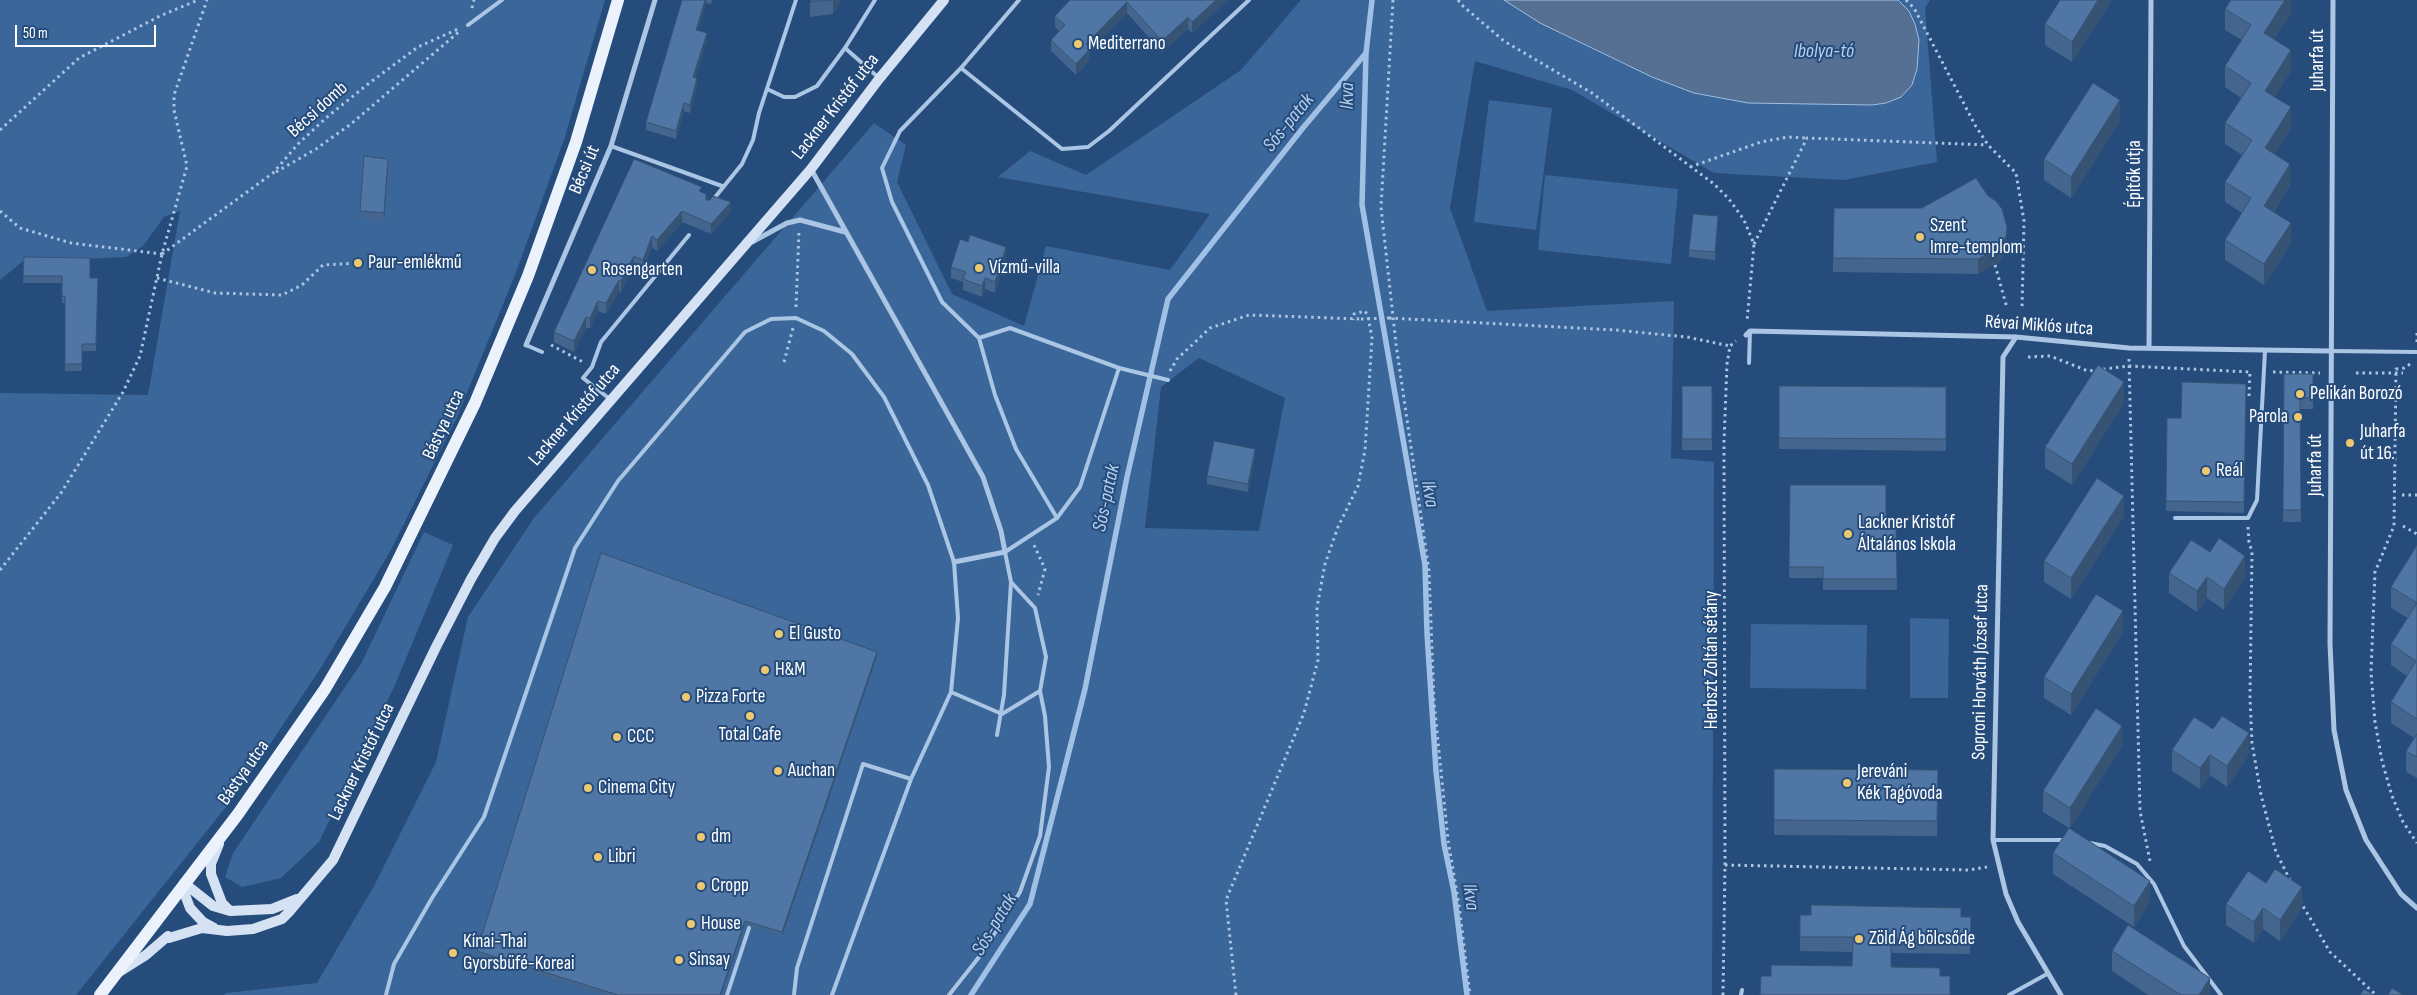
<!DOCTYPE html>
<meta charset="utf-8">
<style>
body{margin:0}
#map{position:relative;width:2417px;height:995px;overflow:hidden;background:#264c7c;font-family:"Sofia Sans Condensed",sans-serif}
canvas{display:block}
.scale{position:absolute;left:15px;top:25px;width:141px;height:22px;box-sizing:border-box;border:2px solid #fff;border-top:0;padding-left:6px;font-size:15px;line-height:18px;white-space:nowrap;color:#fff;-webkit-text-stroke:4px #264c7c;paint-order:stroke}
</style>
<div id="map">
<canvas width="2417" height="995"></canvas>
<div class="scale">50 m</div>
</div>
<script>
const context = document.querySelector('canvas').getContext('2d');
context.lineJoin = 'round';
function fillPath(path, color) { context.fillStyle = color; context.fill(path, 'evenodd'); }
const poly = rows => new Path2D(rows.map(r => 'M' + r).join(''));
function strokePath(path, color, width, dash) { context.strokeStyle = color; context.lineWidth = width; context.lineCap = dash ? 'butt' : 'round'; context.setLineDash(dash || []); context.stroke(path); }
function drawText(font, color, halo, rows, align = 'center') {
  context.font = font + ' "Sofia Sans Condensed",sans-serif'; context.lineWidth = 4; context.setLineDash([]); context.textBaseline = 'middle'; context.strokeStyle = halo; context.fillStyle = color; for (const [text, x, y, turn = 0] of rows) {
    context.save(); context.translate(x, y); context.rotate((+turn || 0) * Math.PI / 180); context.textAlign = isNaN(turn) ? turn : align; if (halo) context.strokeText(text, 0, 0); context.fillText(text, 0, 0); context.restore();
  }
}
const green = poly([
 [0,0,605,0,564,140,515,275,457,417,391,550,322,666,241,788,76,995,0,995,0,393,148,395,180,211,164,217,143,246,126,257,22,262,0,280],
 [1301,0,1504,0,1540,23,1615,60,1652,77,1694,93,1748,103,1872,105,1886,103,1919,40,1909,11,1898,0,1930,0,1925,8,1937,162,1844,180,1714,173,1572,90,1475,61,1450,208,1487,311,1674,301,1671,458,1714,462,1712,995,224,995,226,993,317,983,374,886,436,762,468,617,534,518,874,123,906,145,897,182,952,294,1024,326,1046,246,1170,270,1210,214,998,177,1030,151,1086,175,1241,70],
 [1199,358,1285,398,1259,531,1145,528,1161,387],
 [1489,100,1552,108,1536,230,1474,222],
 [1545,175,1678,189,1671,264,1538,250],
 [424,532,453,545,395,685,319,842,281,878,242,887,225,877,233,853,362,662],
 [1910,618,1949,619,1948,698,1910,698],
 [1751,624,1867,625,1866,689,1750,688]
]);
const water = poly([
 [1504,0,1898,0,1909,11,1915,24,1919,40,1917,69,1912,85,1901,97,1886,103,1872,105,1748,103,1694,93,1652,77,1540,23,1504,0]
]);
const stream = poly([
 [1372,0,1366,53,1362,205,1425,565,1427,633,1436,771,1444,844,1454,892,1467,995],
 [971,995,1030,904,1085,689,1127,477,1168,299,1302,129,1366,53]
]);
const path = poly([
 [1393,0,1381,207,1396,344,1429,571,1434,702,1448,840,1459,905,1470,995],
 [1458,0,1463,6,1504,41,1592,93,1714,184,1729,199,1744,220,1754,244,1747,321],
 [1906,0,1914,8,1975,125,1988,145,2016,173,2024,221,2022,308],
 [472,8,474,0],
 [0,130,79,58,160,16,198,0],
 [1690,167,1761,142,1788,137,1807,138],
 [276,172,316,149,351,124,461,30],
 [0,211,20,228,71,243,162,254],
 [1754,244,1807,138,1987,145],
 [162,254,273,173,298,144,326,118,368,84,418,47,458,29],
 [1995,265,2007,308],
 [157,278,215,293,282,295,302,285,323,265,358,263],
 [796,307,799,231],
 [1389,318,1615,330,1687,337,1730,346],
 [2417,342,2417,333],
 [551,345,583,362],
 [2028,357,2050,356,2088,371,2129,366,2250,372],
 [2129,359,2140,811,2150,861],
 [784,362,793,328],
 [2410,364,2404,368,2396,369,2394,526,2375,572,2371,672,2375,722,2382,761,2392,796,2403,822,2417,843],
 [1170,371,1177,359,1210,328,1249,315,1361,319],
 [2273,372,2320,373],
 [2356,373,2403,373],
 [2249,396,2250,372],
 [2402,495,2417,495],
 [2403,526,2417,534],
 [2248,527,2249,542,2252,552,2250,697,2252,743,2261,795,2276,852,2291,882],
 [1034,545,1045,569,1038,595],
 [0,570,61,493,123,392,140,356,162,254,187,166,174,110,174,95,207,0],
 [1725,865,1969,870,1987,867],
 [2300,901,2330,952,2376,995],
 [1236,995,1226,900,1304,713,1318,660,1317,607,1325,564,1338,527,1358,486,1365,450,1372,338,1368,316,1365,311,1354,314,1353,320],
 [1723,995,1725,865,1724,442,1727,364,1730,346,1736,341]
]);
const lane = poly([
 [468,25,502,0],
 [845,48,879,78],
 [961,68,1062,149,1088,147,1109,131,1249,0],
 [767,89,784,97,795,97,817,86,845,48,875,0],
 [611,146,722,186],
 [712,201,742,164,753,140,759,113,796,0],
 [979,338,1010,328,1119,368],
 [526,345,542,352],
 [2331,351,2417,352],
 [1749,363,1750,331],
 [611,400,583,378,592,367,601,342,689,235],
 [1057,518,1080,487,1119,368,1168,380],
 [2175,518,2248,518,2257,500,2265,351],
 [951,692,1002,714,1040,691,1046,657,1035,608,1011,582],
 [997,735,1004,695,1011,582,1005,552,1057,518,1016,449,995,395,979,338,942,302,892,202,882,168,900,131,961,68,1019,0],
 [1993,840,2065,840],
 [2090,843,2105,846,2137,864,2154,884,2184,946,2221,995],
 [386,995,394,964,432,898,484,817,575,548,618,481,745,332,771,319,796,318,824,331,852,354,884,397,928,485,954,562,958,618,951,692,911,779,832,995],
 [727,995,749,928],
 [794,995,797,968,863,764,911,779],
 [949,995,983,952,1020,892,1040,836,1049,767,1045,716,1040,691],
 [1741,995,1742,990],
 [2009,995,2047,974]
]);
const street = poly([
 [2333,0,2330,644,2334,730,2346,790,2366,840,2401,894,2417,908],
 [811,169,983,477,1001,531,1005,552,954,562],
 [752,242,787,223,800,220,845,232],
 [1746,335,1750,331,2016,337,2129,348,2331,351],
 [2016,337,2003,357,1993,840,2006,894,2018,922,2061,995],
 [526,345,611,146,655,0],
 [2149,348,2151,0]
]);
const secondary = poly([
 [219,844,211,864,211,874,222,903,230,911],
 [184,883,213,906,230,911,272,909,297,899],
 [184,883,184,892,190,908,203,922,214,928],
 [119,972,146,955,168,936,169,938,202,928,227,931,253,929,282,919,289,912,333,860,436,647,471,579,495,538,515,511,811,169,879,79,944,0]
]);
const primary = poly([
 [100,995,238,814,325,689,385,587,475,403,528,276,576,142,618,0]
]);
const pathBridge = poly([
 [1361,319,1389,318]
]);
const wall = poly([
 [682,0,712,0,711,4,706,3,698,30,707,40,695,78,697,86,690,113,684,111,676,139,646,130,646,122],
 [811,0,841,0,833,14,810,17,810,2],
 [1070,0,1228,0,1192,33,1188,29,1162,52,1127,13,1090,51,1090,60,1076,75,1051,51,1051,40,1059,31,1055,27,1055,16],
 [2060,0,2112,0,2072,62,2045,45,2045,24],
 [2291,0,2291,13,2274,39,2291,71,2274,97,2291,128,2274,154,2290,185,2274,212,2291,243,2264,285,2225,260,2225,240,2242,213,2225,202,2225,182,2242,155,2225,144,2225,123,2241,98,2225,87,2225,66,2242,40,2225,30,2225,9],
 [2120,121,2071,198,2044,180,2044,159],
 [634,159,702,192,706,200,731,212,711,234,682,222,657,251,652,247,643,270,634,266,621,292,619,291,606,314,598,311,590,328,586,328,574,352,554,342,554,332],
 [388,166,384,221,360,218,360,211],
 [1718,224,1715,260,1689,257,1689,250],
 [2007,242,2006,251,2000,261,1978,274,1833,272,1833,258],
 [24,257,90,278,98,278,96,351,82,351,82,371,65,371,65,303,62,303,62,283,23,283],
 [1006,259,995,293,985,289,982,297,963,290,963,282,951,278,951,267],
 [2284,374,2313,374,2313,409,2300,409,2301,522,2283,522],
 [2246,384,2244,513,2166,511,2167,418,2181,418],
 [1682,386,1712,386,1712,450,1682,450],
 [1779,386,1946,387,1946,451,1779,449],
 [2124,403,2072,485,2045,468,2045,447],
 [1255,457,1248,492,1207,484,1207,476],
 [1790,485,1886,526,1896,526,1897,590,1823,590,1823,578,1789,578],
 [2124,516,2071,599,2044,582,2044,561],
 [2417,545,2417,778,2406,772,2406,751,2414,738,2391,723,2391,702,2407,676,2391,665,2391,644,2408,618,2391,608,2391,587],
 [2169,573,2245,577,2224,610,2207,598,2197,612,2169,593],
 [2123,632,2071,715,2044,698,2044,677],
 [877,656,782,936,745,924,721,995,605,995,477,955,477,951],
 [2213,729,2249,754,2227,787,2210,775,2200,789,2172,771,2172,750],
 [2122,746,2070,828,2150,902,2134,927,2053,874,2053,853,2069,828,2043,812,2043,791],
 [1774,769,1938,770,1937,836,1774,835],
 [2226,904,2302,908,2280,941,2263,929,2254,943,2226,925],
 [1800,915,1971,917,1970,954,1891,953,1891,967,1771,976,1852,966,1852,952,1800,951],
 [2112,951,2210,995,2148,995,2112,971]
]);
const shadedWall = poly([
 [705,0,706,0,706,3,696,37,696,30],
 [833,0,841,0,833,14],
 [1216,0,1228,0,1192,33,1192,22],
 [2098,0,2112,0,2072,62,2072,42],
 [2285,0,2291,0,2291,13,2264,54,2264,33],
 [1127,2,1127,13,1090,51,1090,60,1076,75,1076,64,1086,44],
 [1188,17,1188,29,1162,52,1162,41],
 [707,33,707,40,693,85,693,77],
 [2291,50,2291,71,2265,112,2265,91],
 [697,78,697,86,690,113,690,105],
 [2120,100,2120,121,2071,198,2071,177],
 [684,103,684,111,676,139,676,131],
 [2291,107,2291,128,2265,169,2265,148],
 [388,159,388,166,384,221,384,213],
 [2290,164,2290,185,2264,227,2264,206],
 [731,202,731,212,711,234,711,224],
 [682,211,682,222,657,251,657,240],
 [1718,216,1718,224,1715,260,1715,252],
 [2291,223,2291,243,2264,285,2264,264],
 [2007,227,2007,242,2006,251,2000,261,1978,274,1978,259],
 [652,236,652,247,643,270,643,260],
 [1006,247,1006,259,995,293,995,282],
 [634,256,634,266,621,292,621,281],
 [985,278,985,289,982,297,982,286],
 [619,280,619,291,606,314,606,303],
 [598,301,598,311,590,328,590,318],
 [586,317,586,328,574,352,574,341],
 [2124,382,2124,403,2072,485,2072,464],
 [1255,449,1255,457,1248,492,1248,484],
 [2124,496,2124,516,2071,599,2071,578],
 [2245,556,2245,577,2224,610,2224,589],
 [2207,577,2207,598,2197,612,2197,591],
 [2123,611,2123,632,2071,715,2071,694],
 [877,652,877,656,782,936,782,932],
 [2122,726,2122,746,2070,829,2070,808],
 [2249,733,2249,754,2227,787,2227,766],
 [2210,755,2210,775,2200,789,2200,768],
 [2150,881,2150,902,2134,927,2134,906],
 [2302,887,2302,908,2280,941,2280,920],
 [2263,908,2263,929,2254,943,2254,922],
 [745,921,745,924,721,995,720,995],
 [2210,978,2210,995,2199,995]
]);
const building = poly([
 [682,0,705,0,696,30,707,33,693,77,697,78,690,105,684,103,676,131,646,122,682,0],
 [811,0,831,0,810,2,811,0],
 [1070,0,1216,0,1192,22,1188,17,1162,41,1127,2,1086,44,1090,49,1076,64,1051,40,1065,25,1055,16,1070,0],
 [2060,0,2098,0,2072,42,2045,24,2060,0],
 [2231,0,2285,0,2264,33,2291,50,2265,91,2291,107,2265,148,2290,164,2264,206,2291,223,2264,264,2225,240,2251,198,2225,182,2252,140,2225,123,2251,83,2225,66,2251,25,2225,9,2231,0],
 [2093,83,2120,100,2071,177,2044,159,2093,83],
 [364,156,388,159,384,213,360,211,364,156],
 [634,159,702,187,699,191,706,194,706,200,710,200,713,196,731,202,711,224,682,211,657,240,652,236,643,260,634,256,621,281,619,280,606,303,598,301,590,318,586,317,574,341,554,332,634,159],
 [1976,178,1988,196,1996,201,2002,209,2007,227,2006,236,2000,247,1978,259,1833,258,1834,208,1922,208,1976,178],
 [1693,214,1718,216,1715,252,1689,250,1693,214],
 [970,235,1006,247,995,282,985,278,982,286,963,279,966,272,951,267,960,239,968,242,970,235],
 [24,257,90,258,90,278,98,278,96,344,82,344,82,364,65,364,65,296,62,296,62,276,23,276,24,257],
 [2098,365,2124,382,2072,464,2045,447,2098,365],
 [2284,374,2313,374,2313,398,2300,398,2301,510,2283,510,2284,374],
 [2182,382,2246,384,2244,502,2166,501,2167,418,2181,418,2182,382],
 [1682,386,1712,386,1712,439,1682,439,1682,386],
 [1779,386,1946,387,1946,439,1779,438,1779,386],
 [1214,441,1255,449,1248,484,1207,476,1214,441],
 [2097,478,2124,496,2071,578,2044,561,2097,478],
 [1790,485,1886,485,1886,526,1896,526,1897,579,1823,579,1823,567,1789,567,1790,485],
 [2219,538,2245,556,2224,589,2207,577,2197,591,2169,573,2191,540,2210,552,2219,538],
 [2417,545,2417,719,2391,702,2416,661,2391,644,2417,603,2391,587,2417,545],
 [601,553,877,652,782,932,745,921,720,995,618,995,477,951,601,553],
 [2096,594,2123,611,2071,694,2044,677,2096,594],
 [2096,708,2122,726,2070,808,2043,791,2096,708],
 [2222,716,2249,733,2227,766,2210,755,2200,768,2172,750,2194,717,2213,729,2222,716],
 [2417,734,2417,757,2406,751,2417,734],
 [1774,769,1938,770,1937,821,1774,820,1774,769],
 [2069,828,2150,881,2134,906,2053,853,2069,828],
 [2275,869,2302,887,2280,920,2263,908,2254,922,2226,904,2248,871,2266,883,2275,869],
 [1811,905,1961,908,1961,917,1971,917,1970,940,1891,939,1891,967,1940,968,1940,976,1950,976,1950,995,1760,995,1761,976,1771,976,1771,965,1852,966,1853,937,1800,937,1800,915,1811,915,1811,905],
 [2128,925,2210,978,2199,995,2181,995,2112,951,2128,925],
 [2392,988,2403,995,2388,995,2392,988],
 [2364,989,2373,995,2360,995,2364,989]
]);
const markers = [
 [1078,44,5,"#edc971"],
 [1920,237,5,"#edc971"],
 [358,263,5,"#edc971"],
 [979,268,5,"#edc971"],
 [592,270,5,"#edc971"],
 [2300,394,5,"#edc971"],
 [2298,417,5,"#edc971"],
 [2350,443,5,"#edc971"],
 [2206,471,5,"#edc971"],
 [1848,534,5,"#edc971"],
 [779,634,5,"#edc971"],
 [765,670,5,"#edc971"],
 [686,697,5,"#edc971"],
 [750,716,5,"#edc971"],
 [617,737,5,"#edc971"],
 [778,771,5,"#edc971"],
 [1847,783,5,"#edc971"],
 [588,788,5,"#edc971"],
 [701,837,5,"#edc971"],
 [598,857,5,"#edc971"],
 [701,886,5,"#edc971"],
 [691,924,5,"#edc971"],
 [1859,939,5,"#edc971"],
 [453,953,5,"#edc971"],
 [679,960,5,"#edc971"]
];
const poiNames = [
 ["Mediterrano",1088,44],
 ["Szent",1930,226],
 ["Imre-templom",1930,248],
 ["Paur-emlékmű",368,263],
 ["Vízmű-villa",989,268],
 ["Rosengarten",602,270],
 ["Pelikán Borozó",2310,394],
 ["Parola",2288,417,"right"],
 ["Juharfa",2360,432],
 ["út 16.",2360,454],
 ["Reál",2216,471],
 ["Lackner Kristóf",1858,523],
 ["Általános Iskola",1858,545],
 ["El Gusto",789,634],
 ["H&M",775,670],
 ["Pizza Forte",696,697],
 ["Total Cafe",750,735,"center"],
 ["CCC",627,737],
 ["Auchan",788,771],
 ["Jereváni",1857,772],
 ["Kék Tagóvoda",1857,794],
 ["Cinema City",598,788],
 ["dm",711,837],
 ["Libri",608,857],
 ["Cropp",711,886],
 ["House",701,924],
 ["Zöld Ág bölcsőde",1869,939],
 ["Kínai-Thai",463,942],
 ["Gyorsbüfé-Koreai",463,964],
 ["Sinsay",689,960]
];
const streetNames = [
 ["Juharfa út",2318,60,-90],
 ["Lackner Kristóf utca",836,107,-52],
 ["Bécsi domb",318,110,-42],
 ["Bécsi út",585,170,-67],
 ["Építők útja",2135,174,-90],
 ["Révai Miklós utca",2039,326,4],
 ["Lackner Kristóf utca",575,415,-49],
 ["Bástya utca",444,425,-65],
 ["Juharfa út",2316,465,-90],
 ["Herbszt Zoltán sétány",1712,660,-90],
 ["Soproni Horváth József utca",1981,672,-89],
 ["Lackner Kristóf utca",362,762,-64],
 ["Bástya utca",244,773,-55]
];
const waterNames = [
 ["Ibolya-tó",1824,52],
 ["Ikva",1348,96,-89],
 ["Sós-patak",1289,123,-51],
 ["Ikva",1429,494,80],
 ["Sós-patak",1107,498,-78],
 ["Ikva",1470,897,82],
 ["Sós-patak",995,925,-59]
];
fillPath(green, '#3a6699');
fillPath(water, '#557093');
strokePath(water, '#a0c0e5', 1);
strokePath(stream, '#a0c0e5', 5.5);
strokePath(path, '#abc5e4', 3, [2.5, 4]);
strokePath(lane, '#abc5e4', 4);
strokePath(street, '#abc5e4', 5);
strokePath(secondary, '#d4e2f4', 10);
strokePath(primary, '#ebf2fc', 12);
strokePath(pathBridge, '#abc5e4', 3, [2.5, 4]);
fillPath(wall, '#44658d');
fillPath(shadedWall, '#375373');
fillPath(building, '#4f76a4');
strokePath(building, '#375373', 1);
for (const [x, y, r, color] of markers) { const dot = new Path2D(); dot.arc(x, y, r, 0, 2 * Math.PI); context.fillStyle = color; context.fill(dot); strokePath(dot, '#264c7c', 2); }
drawText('19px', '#fff', '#264c7c', poiNames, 'left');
drawText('19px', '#fff', '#264c7c', streetNames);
drawText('italic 20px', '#b6cfec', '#264c7c', waterNames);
</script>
